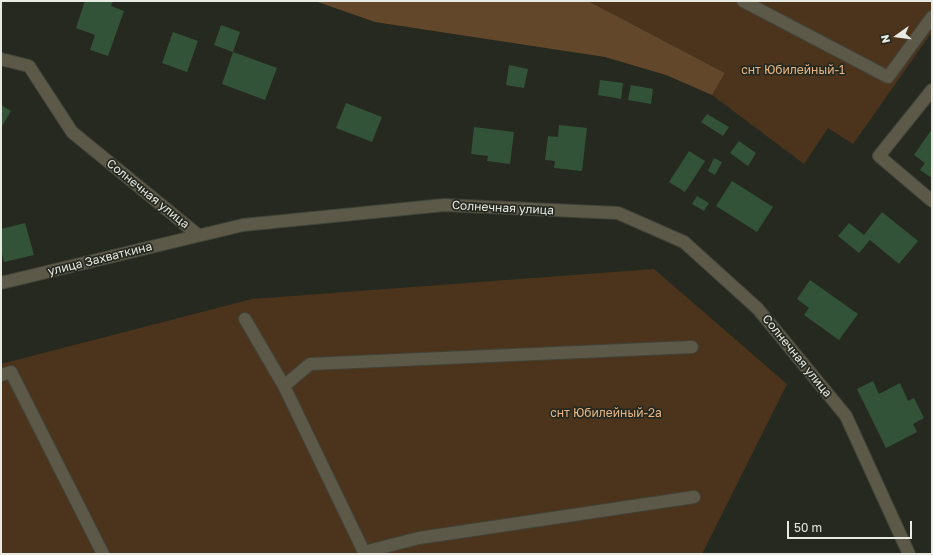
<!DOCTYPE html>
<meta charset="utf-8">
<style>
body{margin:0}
#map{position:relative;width:933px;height:555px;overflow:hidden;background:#26291f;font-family:"Golos Text",sans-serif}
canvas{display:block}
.frame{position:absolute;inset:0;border:2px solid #e7e9e3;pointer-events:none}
.north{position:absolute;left:877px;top:16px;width:40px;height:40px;-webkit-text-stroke:3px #26291f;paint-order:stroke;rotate:256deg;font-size:11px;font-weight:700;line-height:16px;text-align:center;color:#e7e9e3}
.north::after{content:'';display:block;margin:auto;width:14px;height:18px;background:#e7e9e3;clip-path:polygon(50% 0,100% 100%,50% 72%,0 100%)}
.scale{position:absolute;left:787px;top:521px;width:125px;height:18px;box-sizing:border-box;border:2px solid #e7e9e3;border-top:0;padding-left:5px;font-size:12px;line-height:14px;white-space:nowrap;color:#e7e9e3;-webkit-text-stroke:3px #26291f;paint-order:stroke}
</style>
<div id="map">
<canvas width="933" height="555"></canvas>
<div class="frame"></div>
<div class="north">N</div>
<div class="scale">50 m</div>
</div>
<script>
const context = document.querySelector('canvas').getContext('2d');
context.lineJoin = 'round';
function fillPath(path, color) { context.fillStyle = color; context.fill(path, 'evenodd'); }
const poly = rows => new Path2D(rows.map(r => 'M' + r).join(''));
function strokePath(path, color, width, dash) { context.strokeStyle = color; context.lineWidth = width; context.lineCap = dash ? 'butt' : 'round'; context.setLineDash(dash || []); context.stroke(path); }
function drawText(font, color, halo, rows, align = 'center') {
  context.font = font + ' "Golos Text",sans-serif'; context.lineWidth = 3.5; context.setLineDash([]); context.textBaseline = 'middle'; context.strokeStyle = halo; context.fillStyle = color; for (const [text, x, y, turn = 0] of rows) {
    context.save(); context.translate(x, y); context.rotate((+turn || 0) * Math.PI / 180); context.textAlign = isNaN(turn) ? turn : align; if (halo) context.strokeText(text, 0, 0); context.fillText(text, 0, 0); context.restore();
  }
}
const green = poly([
 [588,1,932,1,932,32,853,144,828,128,804,164,712,95,725,73],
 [654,269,787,384,702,554,1,554,1,364,252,299]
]);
const forest = poly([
 [315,1,588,1,725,73,712,95,666,75,605,57,375,22]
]);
const building = poly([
 [85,1,113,1,111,6,124,11,108,56,90,50,95,35,76,28],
 [221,25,240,32,233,52,214,45],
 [173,32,198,41,187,72,162,63],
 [233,52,277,68,265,100,222,84],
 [509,65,528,69,524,88,506,85],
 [600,80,623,83,621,99,598,95],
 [631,85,653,89,651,104,628,100],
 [346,103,382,117,372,142,336,128],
 [1,105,11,111,1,128],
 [707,114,729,127,723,136,701,122],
 [559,125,587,128,582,171,554,168,555,161,545,160,548,136,558,137],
 [474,127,514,132,510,164,487,161,488,156,471,154],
 [932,129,932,178,920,170,925,163,914,155],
 [739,141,756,153,748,166,730,153],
 [689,151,705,161,685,192,669,182],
 [714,158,722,162,715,175,708,171],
 [732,181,773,207,757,232,716,206],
 [697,196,709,203,704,211,692,204],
 [882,212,918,241,899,264,870,240,859,253,838,236,849,223,864,235],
 [25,223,34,255,4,262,1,250,1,229],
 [810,280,858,314,839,340,804,315,809,308,797,299],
 [873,381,879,394,900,383,908,401,914,398,924,418,913,424,917,432,886,448,857,389]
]);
const minor = poly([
 [743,1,888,77,932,17],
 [1,59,29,66,72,132,198,235],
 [932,90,879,156,932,201],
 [1,283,243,225,444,205,618,213,684,242,758,309,846,416,909,554],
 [245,319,284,386,365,554],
 [1,375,11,372,103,554],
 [284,386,310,364,692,347],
 [364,552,419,538,694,497]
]);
const parkNames = [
 ["снт Юбилейный-1",793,70],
 ["снт Юбилейный-2а",606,413]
];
const streetNames = [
 ["Солнечная улица",148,194,39],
 ["Солнечная улица",503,208,3],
 ["улица Захваткина",100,259,-14],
 ["Солнечная улица",797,356,51]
];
fillPath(green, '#4c341c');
fillPath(forest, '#63472a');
fillPath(building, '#335339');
strokePath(minor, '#41443a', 14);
strokePath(minor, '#5d5949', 12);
drawText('12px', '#e7b583', '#26291f', parkNames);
drawText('12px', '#e7e9e3', '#26291f', streetNames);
</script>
